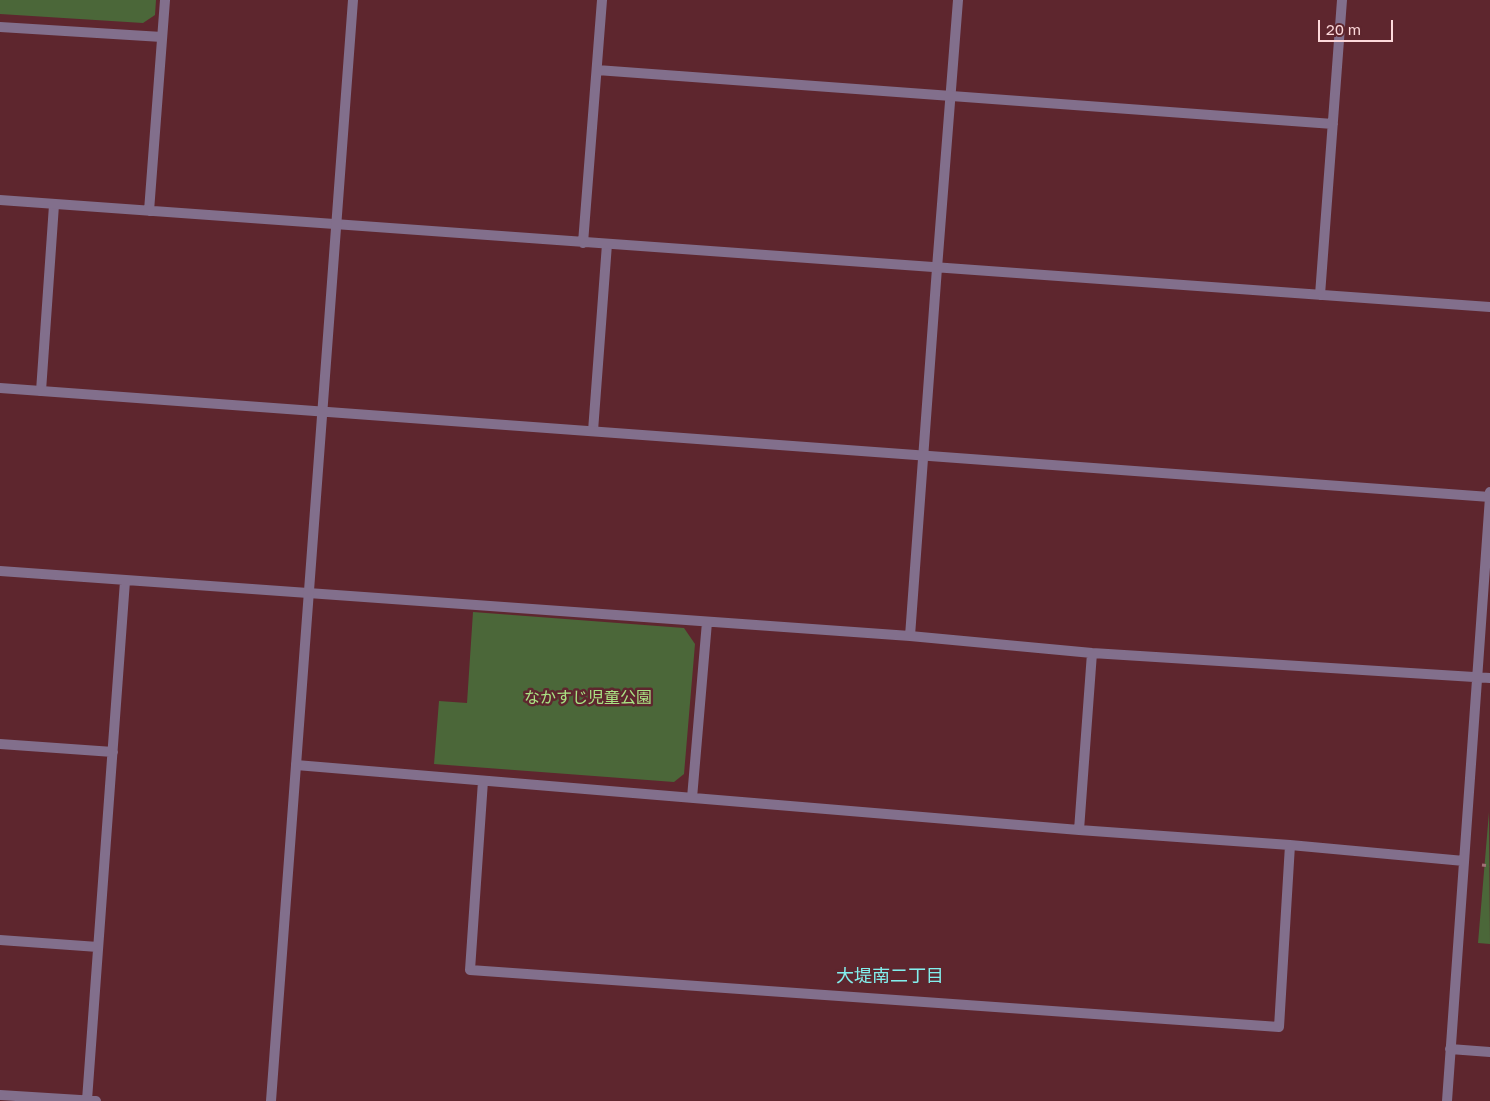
<!DOCTYPE html>
<meta charset="utf-8">
<style>
body{margin:0}
#map{position:relative;width:1490px;height:1101px;overflow:hidden;background:#5e262e;font-family:"Golos Text",sans-serif}
canvas{display:block}
.scale{position:absolute;left:1318px;top:20px;width:75px;height:22px;box-sizing:border-box;border:2px solid #fdd9db;border-top:0;padding-left:6px;font-size:15px;line-height:18px;white-space:nowrap;color:#fdd9db;-webkit-text-stroke:4px #5e262e;paint-order:stroke}
</style>
<div id="map">
<canvas width="1490" height="1101"></canvas>
<div class="scale">20 m</div>
</div>
<script>
const context = document.querySelector('canvas').getContext('2d');
context.lineJoin = 'round';
function fillPath(path, color) { context.fillStyle = color; context.fill(path, 'evenodd'); }
const poly = rows => new Path2D(rows.map(r => 'M' + r).join(''));
function strokePath(path, color, width, dash) { context.strokeStyle = color; context.lineWidth = width; context.lineCap = dash ? 'butt' : 'round'; context.setLineDash(dash || []); context.stroke(path); }
function drawText(font, color, halo, rows, align = 'center') {
  context.font = font + ' "Golos Text","Noto Sans JP",sans-serif'; context.lineWidth = 5; context.setLineDash([]); context.textBaseline = 'middle'; context.strokeStyle = halo; context.fillStyle = color; for (const [text, x, y, turn = 0] of rows) {
    context.save(); context.translate(x, y); context.rotate((+turn || 0) * Math.PI / 180); context.textAlign = isNaN(turn) ? turn : align; if (halo) context.strokeText(text, 0, 0); context.fillText(text, 0, 0); context.restore();
  }
}
const green = poly([
 [0,0,156,0,155,15,143,23,0,14],
 [473,612,684,628,695,644,684,774,674,782,434,764,439,701,467,703],
 [1489,812,1490,944,1478,943]
]);
const path = poly([
 [1482,865,1490,866]
]);
const pedestrian = poly([
 [937,268,958,0],
 [41,391,54,205],
 [593,431,607,244]
]);
const minor = poly([
 [0,27,162,37],
 [597,70,1333,124],
 [0,200,1490,307],
 [149,211,165,0],
 [583,243,602,0],
 [1320,295,1342,0],
 [0,571,910,636,1092,653,1490,678],
 [910,636,937,268],
 [0,744,113,752],
 [296,765,1079,830,1290,845,1464,861],
 [483,781,470,970,1279,1027,1290,845],
 [692,798,707,622],
 [1079,830,1092,653],
 [0,940,98,947],
 [1450,1049,1490,1052],
 [0,1095,96,1101],
 [87,1100,125,581],
 [1447,1101,1490,497]
]);
const tertiary = poly([
 [0,388,1490,497,1490,492],
 [271,1101,353,0]
]);
const parkNames = [
 ["なかすじ児童公園",588,698]
];
const neighbourhoodNames = [
 ["大堤南二丁目",890,976]
];
fillPath(green, '#4b6739');
strokePath(path, '#a17176', 3, [4, 4]);
strokePath(pedestrian, '#826f8c', 10);
strokePath(minor, '#826f8c', 10);
strokePath(tertiary, '#826f8c', 10);
drawText('16px', '#aae384', '#5e262e', parkNames);
drawText('18px', '#83efed', '#5e262e', neighbourhoodNames);
</script>
